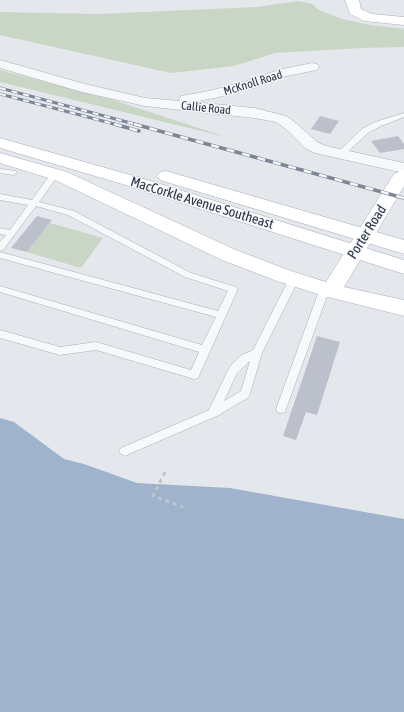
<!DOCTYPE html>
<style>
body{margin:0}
canvas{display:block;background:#e4e7ec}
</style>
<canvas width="404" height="712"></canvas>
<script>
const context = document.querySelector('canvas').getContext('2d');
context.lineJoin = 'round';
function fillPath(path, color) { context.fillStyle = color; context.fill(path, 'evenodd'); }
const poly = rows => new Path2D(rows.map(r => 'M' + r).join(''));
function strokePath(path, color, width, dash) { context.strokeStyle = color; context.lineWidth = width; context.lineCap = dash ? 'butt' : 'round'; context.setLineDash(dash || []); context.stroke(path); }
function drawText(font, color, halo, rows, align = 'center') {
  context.font = font + ' "Asap Condensed",sans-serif'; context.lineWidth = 3; context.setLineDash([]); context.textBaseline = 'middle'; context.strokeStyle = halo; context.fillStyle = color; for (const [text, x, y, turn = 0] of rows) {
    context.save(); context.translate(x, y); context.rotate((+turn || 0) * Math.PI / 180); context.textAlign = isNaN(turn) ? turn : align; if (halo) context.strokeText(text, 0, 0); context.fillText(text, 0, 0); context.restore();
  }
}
const green = poly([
 [299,1,312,4,319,10,342,19,370,25,404,29,404,47,361,48,275,53,234,66,171,73,0,35,0,12,99,14,256,7],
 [0,70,110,99,226,137,0,82],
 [50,223,103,238,81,268,27,252]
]);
const water = poly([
 [0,418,14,422,64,459,84,464,137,483,230,488,404,519,404,712,0,712]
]);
const building = poly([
 [320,116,339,121,330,134,311,129],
 [398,136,404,144,404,149,380,153,371,141],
 [37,216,52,220,27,252,11,248],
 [317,336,340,342,317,415,306,412,296,440,283,436]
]);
const path = poly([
 [165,472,153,496,183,507]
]);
const lane = poly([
 [404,113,404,117,381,126,368,133,342,157,336,157,335,155,362,129,375,122,404,113],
 [0,169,16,171,17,173,13,175,0,173,0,169],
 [52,172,58,172,59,174,39,202,74,211,191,273,236,287,238,289,198,378,194,379,96,350,60,355,0,338,0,330,60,347,96,342,191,370,199,352,0,292,0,286,202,345,216,317,0,258,0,252,218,311,228,291,185,277,68,215,36,206,3,250,0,251,0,242,6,235,0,234,0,228,10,230,28,205,0,200,0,194,32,200,52,172],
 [294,276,299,279,262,353,249,397,217,416,129,454,125,456,121,454,119,451,121,448,209,410,229,368,240,356,253,350,289,279,294,276],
 [250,361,241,391,224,401,237,373,250,361],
 [325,285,330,288,286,409,285,412,281,413,277,412,276,409,320,288,325,285]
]);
const street = poly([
 [0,60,85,84,145,98,180,101,179,99,181,96,209,91,247,81,278,70,312,63,317,64,319,67,317,70,282,77,257,87,215,98,193,102,254,108,286,116,296,123,317,142,326,146,404,163,404,173,315,153,305,148,286,129,276,122,254,118,145,106,82,92,0,68,0,60]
]);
const secondary = poly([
 [345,0,359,0,361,9,372,14,404,17,404,25,364,21,350,14,345,0],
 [0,153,67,172,236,250,291,271,326,282,394,174,404,170,404,186,344,287,404,300,404,316,324,296,277,281,222,260,55,180,0,163,0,153]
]);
const primary = poly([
 [0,138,141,178,404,260,404,274,129,186,0,148,0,138],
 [166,171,404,240,404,254,160,180,157,176,160,172,166,171]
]);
const railFar1 = poly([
 [0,88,138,125],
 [0,94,118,125]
]);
const rail = poly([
 [114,124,139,131],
 [134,124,404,198]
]);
const farStreetnames = [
 ["McKnoll Road",253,83,-17],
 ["Callie Road",206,108,6]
];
const streetNames = [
 ["MacCorkle Avenue Southeast",202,203,17],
 ["Porter Road",367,232,-58]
];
fillPath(green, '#c9d6c5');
fillPath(water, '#9fb4cc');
fillPath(building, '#bbc0ca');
strokePath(lane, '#a9aeb7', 1);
strokePath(street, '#a9aeb7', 1);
strokePath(secondary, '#a9aeb7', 1);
strokePath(primary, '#a3abb8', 1);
strokePath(path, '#c2c5cb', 3, [4, 4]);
fillPath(lane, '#f7f8fa');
fillPath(street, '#f7f8fa');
fillPath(secondary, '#fff');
fillPath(primary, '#fff');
strokePath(railFar1, '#7d8696', 3);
strokePath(rail, '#7d8696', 3.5);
strokePath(railFar1, '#f4f6f9', 2, [6]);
strokePath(rail, '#f4f6f9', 2.5, [8]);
drawText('12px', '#2b3445', '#f4f6f9', farStreetnames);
drawText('14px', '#2b3445', '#f4f6f9', streetNames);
</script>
